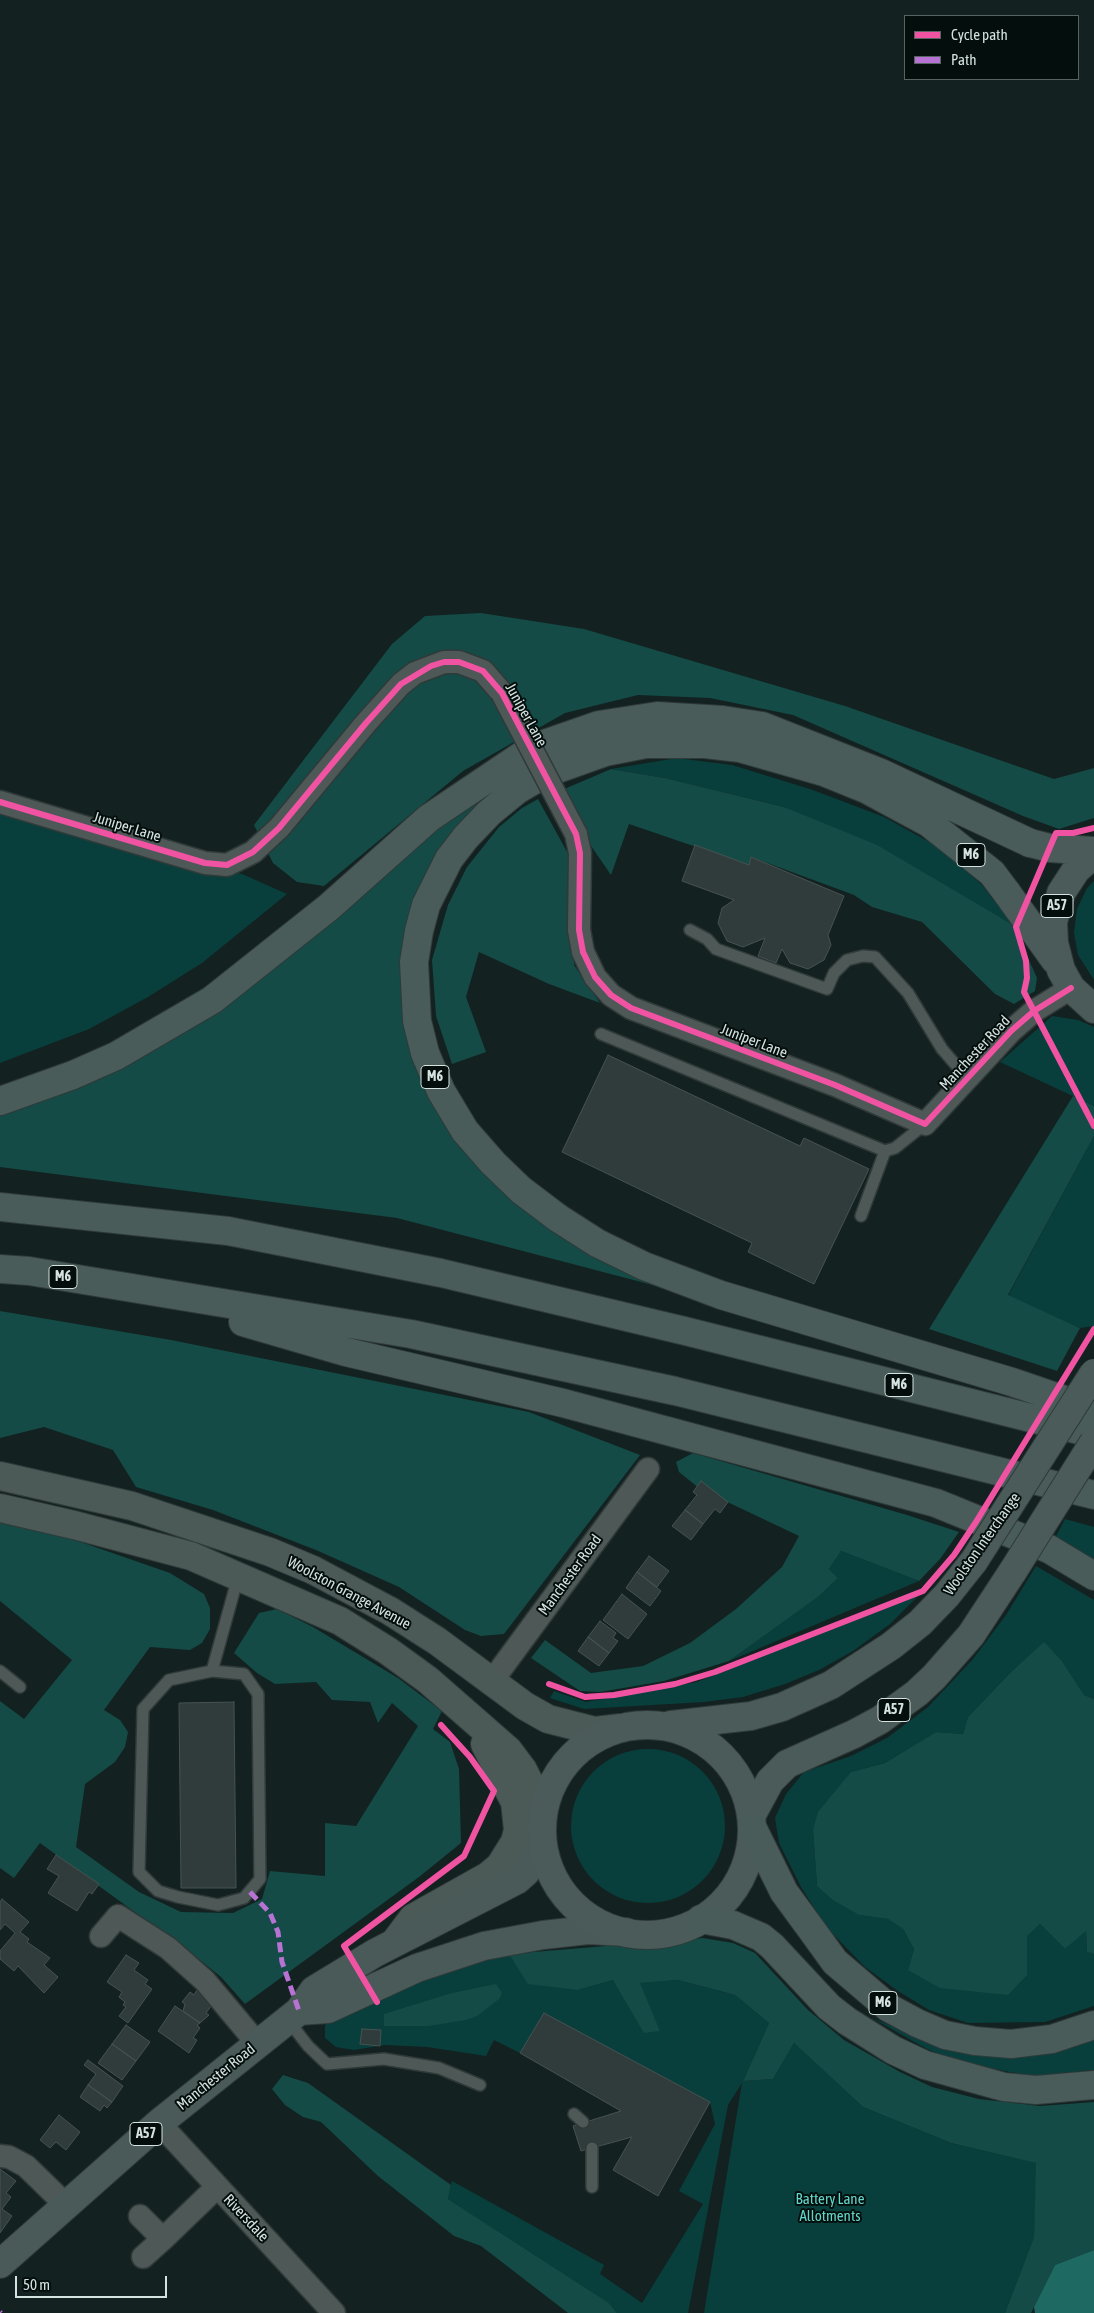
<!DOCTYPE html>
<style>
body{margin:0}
#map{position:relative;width:1094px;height:2313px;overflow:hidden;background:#132120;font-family:"Asap Condensed",sans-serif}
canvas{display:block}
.legend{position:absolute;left:904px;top:15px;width:175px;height:65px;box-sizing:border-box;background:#040e0c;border:1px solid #576361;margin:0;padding:6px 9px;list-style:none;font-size:15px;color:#d4e2e0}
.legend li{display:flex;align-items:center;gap:10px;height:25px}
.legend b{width:25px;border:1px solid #576361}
.scale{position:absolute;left:15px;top:2276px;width:152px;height:22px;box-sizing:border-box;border:2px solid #d4e2e0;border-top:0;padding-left:6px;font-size:15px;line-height:18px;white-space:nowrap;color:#d4e2e0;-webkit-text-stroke:4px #040e0c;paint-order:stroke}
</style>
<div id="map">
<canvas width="1094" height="2313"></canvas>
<ul class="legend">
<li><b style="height:6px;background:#f153a3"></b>Cycle path</li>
<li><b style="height:6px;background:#b673d3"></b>Path</li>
</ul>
<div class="scale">50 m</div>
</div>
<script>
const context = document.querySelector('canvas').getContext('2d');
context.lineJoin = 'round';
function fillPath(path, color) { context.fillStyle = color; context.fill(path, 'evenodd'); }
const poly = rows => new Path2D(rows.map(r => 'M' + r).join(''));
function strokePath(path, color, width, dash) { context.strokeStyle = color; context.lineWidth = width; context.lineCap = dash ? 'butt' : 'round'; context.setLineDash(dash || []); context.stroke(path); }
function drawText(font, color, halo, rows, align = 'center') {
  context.font = font + ' "Asap Condensed",sans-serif'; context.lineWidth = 4; context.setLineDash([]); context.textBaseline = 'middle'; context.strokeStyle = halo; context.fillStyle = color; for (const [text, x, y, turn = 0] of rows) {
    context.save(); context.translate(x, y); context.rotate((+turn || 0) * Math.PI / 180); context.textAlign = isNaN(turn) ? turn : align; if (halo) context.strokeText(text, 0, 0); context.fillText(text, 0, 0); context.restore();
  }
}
const green = poly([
 [677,758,732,765,813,790,884,817,940,848,982,885,1013,925,946,887,784,807,665,778,611,769],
 [0,808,242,874,287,894,202,963,148,997,89,1029,0,1063],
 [1094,881,1094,980,1078,955,1074,933,1077,909,1087,888],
 [1052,1016,1078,1020,1094,1027,1094,1106,1000,1062],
 [1094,1136,1094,1326,1080,1328,1008,1296],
 [1065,1519,1094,1527,1094,1563,1053,1542],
 [841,1551,919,1581,729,1661,818,1597,838,1578,829,1569],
 [1036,1566,1094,1600,1094,1699,1084,1695,1062,1661,1044,1643,1010,1673,968,1717,963,1734,936,1732,885,1763,851,1772,813,1830,817,1886,859,1915,888,1919,903,1929,914,1949,908,1970,1027,1975,1027,1935,1040,1924,1065,1949,1086,1930,1087,1952,1094,1954,1094,2006,1045,2022,968,2023,929,2010,898,1991,865,1967,827,1928,801,1887,779,1843,775,1818,786,1794,804,1772,851,1756,887,1738,928,1707,973,1659,1006,1615],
 [922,1592,890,1624,853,1651,819,1670,785,1684,743,1697,704,1702,584,1709,550,1698,554,1691,586,1702,697,1682],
 '571 1826a77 77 0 1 1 154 0a77 77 0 1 1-154 0Z',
 [509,1954,578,1990,613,1980,660,2031,639,1983,678,1980,735,1995,769,2023,743,2081,773,2079,794,2043,863,2107,951,2143,1037,2163,1034,2237,1005,2313,704,2313,742,2083,728,2105,688,2313,617,2313,609,2303,448,2199,452,2181,604,2265,600,2274,642,2303,703,2204,679,2191,715,2124,710,2102,544,2013,520,2053,494,2040,486,2056,427,2047,385,2045,354,2050,336,2047,325,2038,325,2026,329,2019,453,1967],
 [872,2018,946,2048,1068,2048,1094,2040,1094,2070,1031,2076,958,2062,927,2049]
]);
const forest = poly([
 [481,613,584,629,845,706,1054,779,1094,768,1094,818,1059,829,1023,816,793,715,710,698,638,695,565,713,463,771,324,886,297,882,273,863,254,825,392,644,425,616],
 [611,769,665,778,784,807,877,845,1013,925,1037,978,1035,991,1014,1004,995,994,922,922,872,907,854,895,751,857,749,865,629,824,611,875,589,843,562,790],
 [504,788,453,836,405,1026,420,1079,457,1141,664,1288,397,1218,0,1167,0,1112,54,1096,155,1050,257,982,448,820],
 [538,799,571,859,574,965,600,1003,549,984,479,952,466,997,486,1052,452,1064,436,1016,432,960,448,905,467,867,499,827,522,808],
 [1073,1096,1094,1106,1094,1136,1008,1295,1080,1328,1057,1371,929,1329],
 [0,1311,171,1340,529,1412,640,1455,504,1634,481,1636,465,1630,399,1587,316,1550,213,1510,136,1487,113,1450,44,1427,0,1438],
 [693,1453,907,1515,959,1532,940,1559,919,1581,841,1551,829,1569,838,1578,818,1597,729,1661,664,1681,600,1692,580,1691,531,1658,545,1640,591,1673,643,1666,690,1643,736,1609,782,1567,799,1536,700,1489,679,1472,676,1462],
 [0,1522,52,1532,170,1573,204,1594,210,1608,210,1629,202,1643,190,1650,150,1647,104,1710,120,1720,128,1732,125,1747,115,1762,85,1784,76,1847,139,1892,181,1912,233,1913,262,1899,270,1871,325,1876,325,1823,356,1826,418,1726,392,1703,378,1723,370,1702,332,1700,316,1682,275,1684,257,1673,234,1653,259,1613,277,1609,313,1627,398,1678,442,1711,433,1729,450,1742,459,1769,461,1843,419,1877,245,2004,221,1977,195,1956,40,1843,14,1878,0,1868,0,1701,24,1719,72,1660,0,1601],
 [1044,1642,1062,1661,1084,1695,1094,1699,1094,1954,1087,1952,1086,1931,1065,1949,1040,1924,1027,1936,1027,1975,1008,1995,940,1988,908,1970,914,1949,903,1929,888,1919,859,1915,833,1900,817,1886,813,1830,818,1812,851,1772,885,1763,936,1732,963,1734,968,1717,1010,1673],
 [703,1938,733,1943,755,1953,808,2010,844,2040,900,2072,932,2087,979,2099,1040,2106,1094,2102,1094,2250,1055,2265,1031,2313,1005,2313,1034,2237,1036,2163,951,2143,863,2107,794,2043,773,2079,743,2081,769,2023,735,1995,678,1980,640,1983,660,2031,644,2033,613,1980,578,1990,528,1984,509,1954],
 [496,1984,502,1993,499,1999,477,2016,466,2020,428,2026,384,2026,384,2014,452,1993],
 [283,2075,308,2083,451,2185,448,2199,609,2303,617,2313,568,2313,481,2246,454,2236,378,2176,321,2122,303,2117,285,2105,272,2089]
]);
const water = poly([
 [1094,2250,1094,2313,1035,2313,1034,2307,1055,2265]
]);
const building = poly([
 [695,845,749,865,751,857,844,896,828,935,831,945,824,960,808,969,790,963,782,949,776,963,758,956,765,938,743,947,727,941,718,923,722,908,734,900,682,881,695,845],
 [608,1055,800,1146,804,1138,869,1169,814,1284,748,1252,752,1243,562,1152,608,1055],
 [701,1481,728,1502,720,1513,715,1509,703,1524,685,1510,697,1495,693,1492,701,1481],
 [685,1510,703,1524,691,1540,672,1526,685,1510],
 [649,1556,669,1571,657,1587,637,1572,649,1556],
 [637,1572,661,1591,650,1606,626,1588,637,1572],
 [622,1594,647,1614,628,1639,603,1620,622,1594],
 [600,1621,616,1633,613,1638,618,1641,609,1653,588,1637,600,1621],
 [588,1637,609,1653,599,1666,578,1651,588,1637],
 [234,1702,236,1888,181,1888,179,1703,234,1702],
 [56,1855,99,1884,92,1894,89,1892,77,1911,48,1893,59,1876,47,1869,56,1855],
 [2,1899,29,1922,20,1932,29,1939,27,1942,50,1958,44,1965,58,1977,44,1993,18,1966,14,1971,0,1959,0,1951,15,1933,5,1924,0,1930,0,1902,2,1899],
 [126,1955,139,1963,134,1970,148,1980,145,1984,152,1989,128,2023,119,2016,126,2007,123,2005,125,2002,119,1997,122,1992,107,1982,126,1955],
 [197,1990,214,2002,206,2013,209,2015,200,2023,183,2011,185,2004,182,2002,190,1992,194,1995,197,1990],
 [175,2006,200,2023,197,2025,200,2028,193,2038,197,2040,189,2053,158,2031,175,2006],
 [544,2013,710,2102,658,2196,613,2170,632,2137,581,2151,573,2126,621,2111,520,2053,544,2013],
 [126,2025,150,2042,136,2061,112,2044,126,2025],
 [362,2029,381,2030,380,2046,360,2044,362,2029],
 [112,2044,136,2061,122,2080,98,2063,112,2044],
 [88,2060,123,2086,112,2102,88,2085,96,2074,84,2065,88,2060],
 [88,2085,112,2102,107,2108,104,2105,100,2111,80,2097,88,2085],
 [59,2115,80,2132,66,2150,56,2142,50,2148,40,2140,59,2115],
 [0,2169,16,2181,6,2193,11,2197,2,2209,12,2216,0,2233,0,2169]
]);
const service = poly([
 [690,930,707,939,716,949,827,989,834,973,847,960,863,956,875,957,908,993,942,1049,968,1079],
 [601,1034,885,1151,895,1148,925,1124],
 [861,1216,885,1151],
 [0,1671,20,1687],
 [212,1671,244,1674,258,1694,260,1879,244,1898,218,1905,178,1897,158,1891,139,1872,143,1709,169,1680,212,1671],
 [212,1671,238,1577],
 [288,2020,308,2046,327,2064,384,2059,439,2068,480,2085],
 [574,2114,583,2122],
 [592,2148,592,2187]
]);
const minor = poly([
 [0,802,205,863,227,865,253,852,279,828,366,723,401,684,415,673,444,662,459,662,483,671,502,693],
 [576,834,580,853,579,930,583,952,595,977,611,995,631,1008,835,1085,925,1124,1011,1031,1034,1011,1071,988],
 [492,1681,648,1469],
 [101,1936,118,1916,168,1948,205,1981,257,2043],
 [159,2123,334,2313],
 [0,2156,9,2157,26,2166,65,2204],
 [140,2216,163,2239,143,2257],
 [163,2239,217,2187]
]);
const secondary = poly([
 [0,1476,132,1506,270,1552,313,1570,390,1611,437,1641,525,1706,548,1719,595,1731,620,1728],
 [0,1508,74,1525,191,1556,340,1621,388,1651,428,1680,508,1750,523,1770,533,1790,542,1827],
 [395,1942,413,1918,488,1876,500,1866,515,1842,518,1830,515,1802,485,1744]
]);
const primary = poly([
 [299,2011,328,2009,417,1968,484,1946,543,1935,588,1930,626,1932],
 [0,2264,159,2123,299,2011,314,1990,375,1953,517,1880,526,1872,543,1847]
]);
const trunk = poly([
 [1030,843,1050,848,1094,851],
 [1094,854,1076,870,1061,893,1053,922,1054,943,1061,970,1071,988,1094,1009],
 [1007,893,1055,960],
 [671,1725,751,1716,782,1707,831,1685,891,1646,920,1623,947,1595,974,1561],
 '542 1830a105 105 0 1 1 210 0a105 105 0 1 1-210 0Z',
 [751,1816,770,1781,787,1764,854,1734,880,1720,917,1693,934,1677,971,1635,1013,1571]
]);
const motorway = poly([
 [1007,893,992,873,929,823,866,789,824,772,740,748,705,744,646,744,605,752,546,773,517,790,489,813,466,837,449,859,426,905,419,931,414,962,417,1021,425,1053,441,1091,465,1131,493,1163,521,1190,558,1218,597,1243,644,1266,721,1295,1012,1382,1094,1410],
 [0,1101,73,1075,116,1056,212,1000,329,907,429,818,533,748,599,725,657,716,723,720,762,726,881,773,1030,843],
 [0,1207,228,1231,441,1273,685,1331,1094,1434],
 [0,1269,29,1271,411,1334,675,1391,1094,1495],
 [243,1322,346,1352,563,1403,936,1503,1049,1549,1094,1576],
 [752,1827,784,1892,814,1933,835,1962,889,2008,917,2023,945,2035,975,2041,1011,2044,1052,2039,1094,2025],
 [701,1919,733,1925,761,1937,772,1946,829,2007,847,2021,893,2050,925,2065,1004,2087,1036,2090,1094,2085]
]);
const minorBridge = poly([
 [502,693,576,834]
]);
const trunkBridge = poly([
 [974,1561,1094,1373],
 [1013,1571,1094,1442]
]);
const quiet = poly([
 [250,1892,270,1913,278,1932,282,1962,299,2011],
 [0,2312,1,2313]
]);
const cycleway = poly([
 [0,802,205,863,227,865,253,852,279,828,366,723,401,684,431,666,444,662,459,662,483,671,502,693,576,834,580,853,579,930,583,952,595,977,611,995,631,1008,835,1085,925,1124,1011,1031,1034,1011,1071,988],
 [1094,828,1073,833,1056,833,1016,927,1026,961,1027,978,1024,992,1094,1126],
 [549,1684,585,1697,614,1695,675,1684,715,1672,923,1591,954,1555,976,1522,1094,1329],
 [377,2002,344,1946,464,1856,494,1791,470,1757,441,1725]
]);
const shields = [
 [971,855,28],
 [1057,906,32],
 [435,1077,28],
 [63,1277,28],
 [899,1385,28],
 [894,1710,32],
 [883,2003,28],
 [146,2134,32]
];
const shieldNames = [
 ["M6",971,855],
 ["A57",1057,906],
 ["M6",435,1077],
 ["M6",63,1277],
 ["M6",899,1385],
 ["A57",894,1710],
 ["M6",883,2003],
 ["A57",146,2134]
];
const streetNames = [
 ["Juniper Lane",526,715,61],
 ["Juniper Lane",127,827,17],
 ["Juniper Lane",754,1041,21],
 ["Manchester Road",975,1053,-47],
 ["Woolston Interchange",982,1544,-55],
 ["Manchester Road",570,1575,-54],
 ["Woolston Grange Avenue",349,1593,28],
 ["Manchester Road",216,2077,-39],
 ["Riversdale",246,2218,47]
];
const parkNames = [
 ["Battery Lane",830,2199],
 ["Allotments",830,2216]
];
fillPath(green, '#083f3c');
fillPath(forest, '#144b46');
fillPath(water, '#1e6962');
fillPath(building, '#303c3b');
strokePath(building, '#475252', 1);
strokePath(service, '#2f3a39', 14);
strokePath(minor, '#2f3a39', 25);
strokePath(secondary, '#2f3a39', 30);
strokePath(primary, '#2f3a39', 30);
strokePath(trunk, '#2f3a39', 30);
strokePath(motorway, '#2f3a39', 30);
strokePath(service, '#4e5857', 11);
strokePath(minor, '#4e5857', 22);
strokePath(secondary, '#4b5957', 28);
strokePath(primary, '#4a5a58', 28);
strokePath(trunk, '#4a5b59', 28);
strokePath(motorway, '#495c5a', 28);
strokePath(minorBridge, '#2f3a39', 25, []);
strokePath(trunkBridge, '#2f3a39', 30, []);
strokePath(minorBridge, '#4e5857', 22);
strokePath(trunkBridge, '#4a5b59', 28);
strokePath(quiet, '#b673d3', 5, [10, 5]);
strokePath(cycleway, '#f153a3', 6);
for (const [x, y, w] of shields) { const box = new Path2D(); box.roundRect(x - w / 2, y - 11.5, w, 23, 4); context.fillStyle = '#040e0c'; context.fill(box); strokePath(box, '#d4e2e0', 1); }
drawText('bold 14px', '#d4e2e0', null, shieldNames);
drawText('15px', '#d4e2e0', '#040e0c', streetNames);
drawText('15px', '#62d6ca', '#040e0c', parkNames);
</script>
